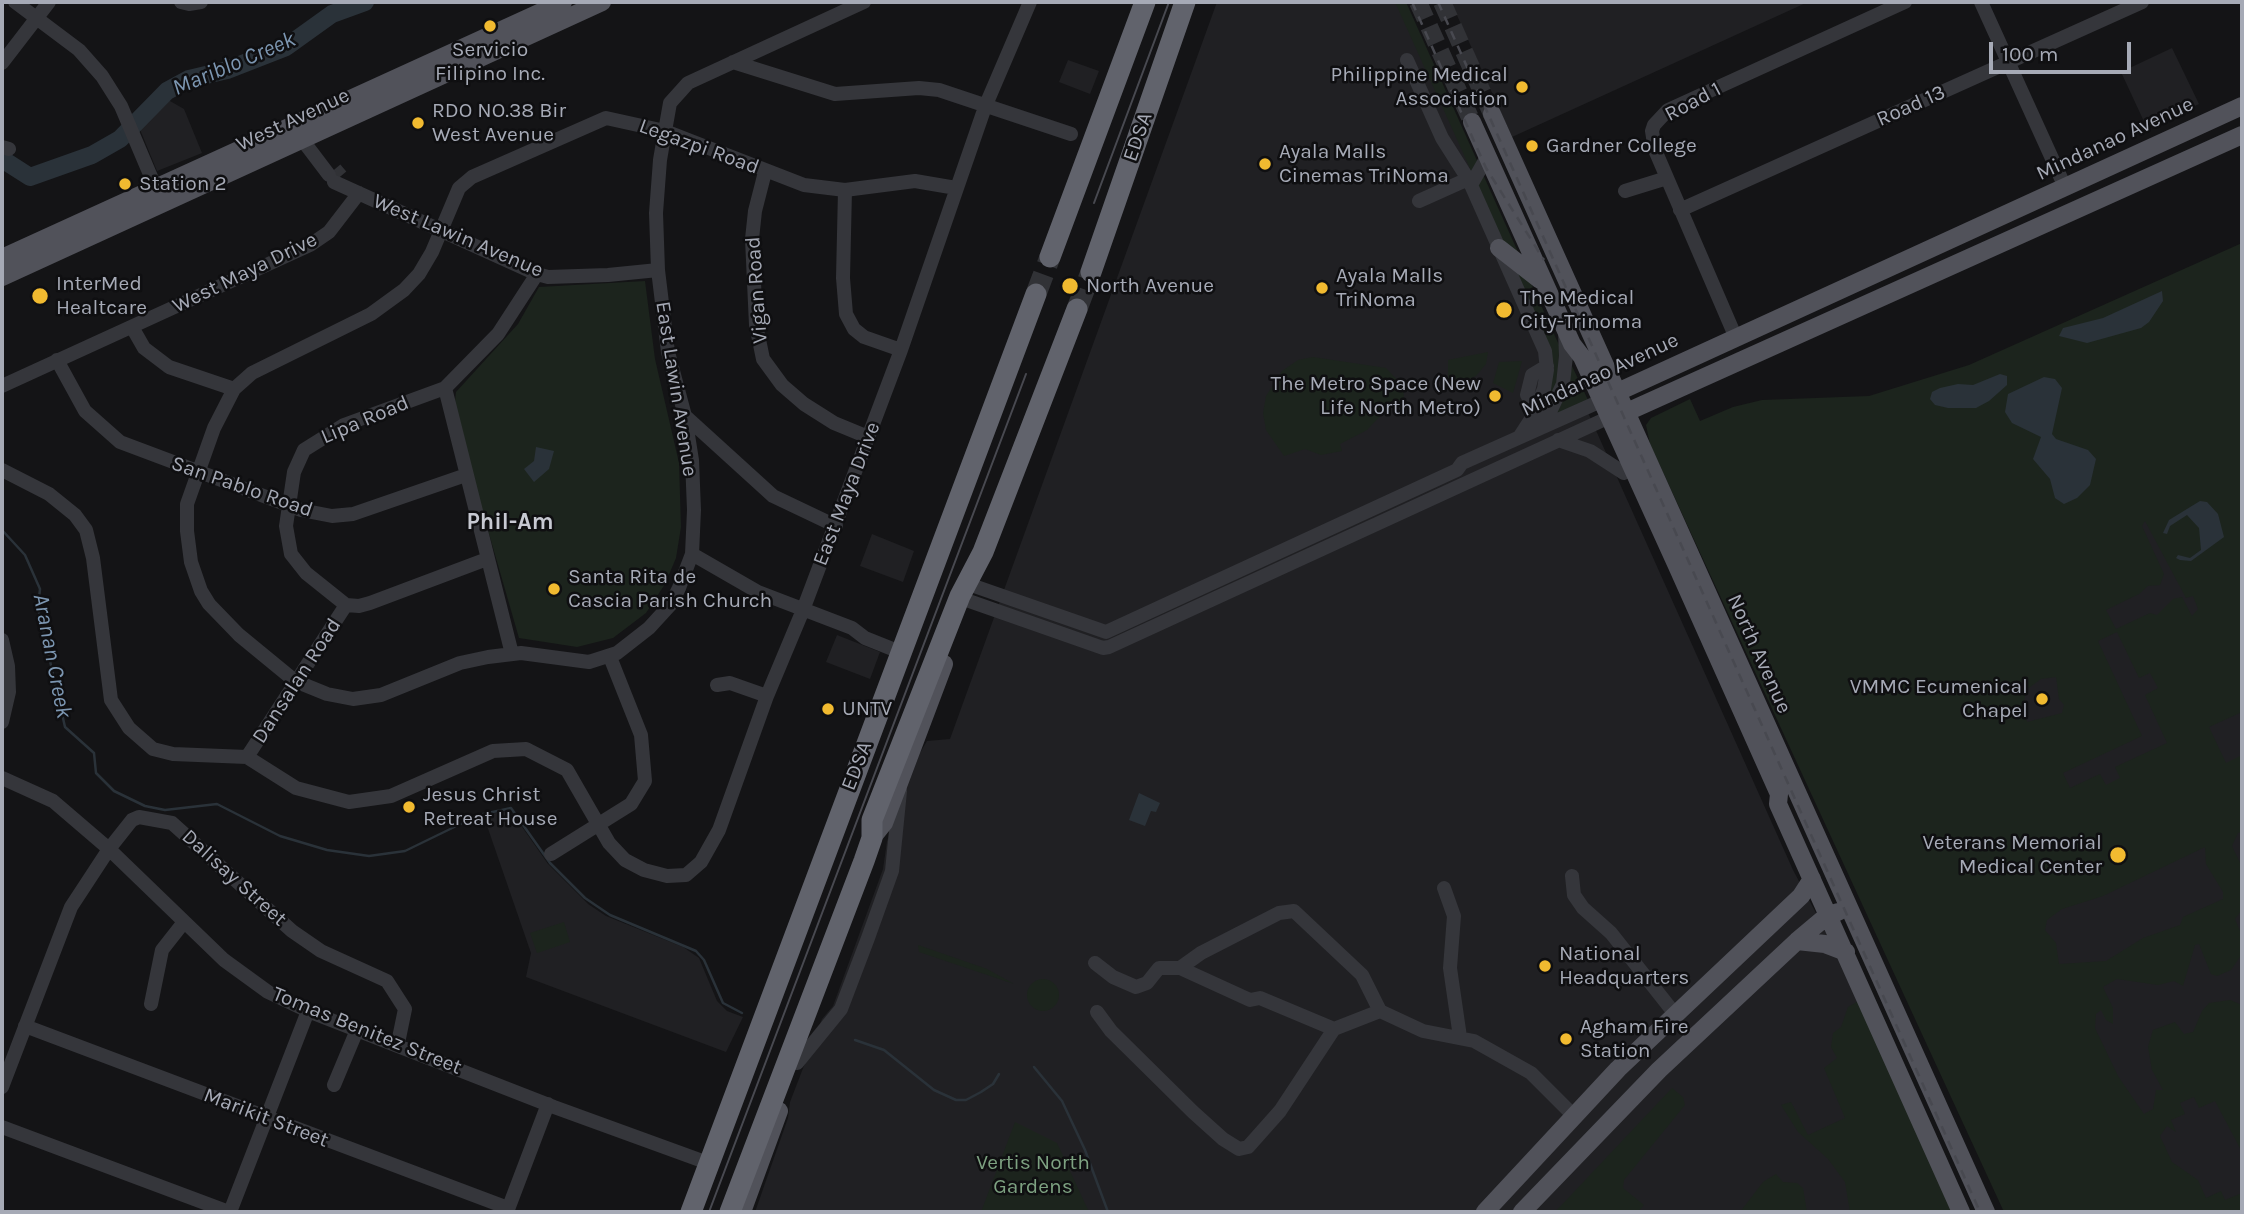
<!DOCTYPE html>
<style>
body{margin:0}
#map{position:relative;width:2244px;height:1214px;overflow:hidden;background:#141416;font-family:Karla,sans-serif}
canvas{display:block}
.frame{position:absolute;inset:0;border:4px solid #a6aab6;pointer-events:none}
.scale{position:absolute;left:1989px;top:42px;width:142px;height:32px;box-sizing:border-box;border:4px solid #a6aab6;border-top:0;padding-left:9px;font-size:21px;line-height:24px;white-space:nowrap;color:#a6aab6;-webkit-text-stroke:5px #0f0f11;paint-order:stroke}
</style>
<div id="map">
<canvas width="2244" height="1214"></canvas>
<div class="frame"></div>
<div class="scale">100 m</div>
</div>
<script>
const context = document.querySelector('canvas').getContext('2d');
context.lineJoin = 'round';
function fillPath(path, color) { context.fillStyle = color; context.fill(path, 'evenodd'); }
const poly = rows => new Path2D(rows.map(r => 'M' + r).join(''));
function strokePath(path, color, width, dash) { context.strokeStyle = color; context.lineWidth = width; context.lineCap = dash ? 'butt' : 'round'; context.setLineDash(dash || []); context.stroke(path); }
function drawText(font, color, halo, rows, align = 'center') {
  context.font = font + ' Karla,sans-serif'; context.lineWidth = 5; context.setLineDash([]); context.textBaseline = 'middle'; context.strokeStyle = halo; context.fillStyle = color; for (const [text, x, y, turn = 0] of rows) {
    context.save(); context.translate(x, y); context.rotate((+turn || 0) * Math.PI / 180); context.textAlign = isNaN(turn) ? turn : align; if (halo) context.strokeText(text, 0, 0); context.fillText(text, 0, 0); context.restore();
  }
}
const built = poly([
 [1217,2,1404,2,1793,870,1862,999,1955,1212,755,1212,788,1118,790,1102,822,1019,833,1006,883,869,887,841,920,753,927,741,950,739],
 [1451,2,1808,2,1512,137],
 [2172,48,2199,104,2147,128,2121,72],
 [1068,60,1099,71,1090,94,1059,82],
 [163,97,184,109,202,153,157,171,139,127,152,107],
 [2142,515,2242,574,2242,1212,2198,1208,2047,973,1949,650],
 [872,534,914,551,903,582,860,566],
 [837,635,880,652,870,679,826,662],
 [502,811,513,814,548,864,588,904,606,916,683,947,699,958,717,1001,727,1011,743,1017,726,1052,526,977,531,953,484,817]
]);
const green = poly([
 [1395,2,1406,2,1479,165,1473,175],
 [1481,170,1523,263,1506,250,1475,180],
 [2242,243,2242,712,2209,727,2226,763,2242,755,2242,832,2238,833,2232,846,2242,867,2242,910,2235,919,2242,936,2242,954,2231,970,2217,976,2211,974,2199,944,2195,945,2183,986,2174,981,2158,985,2117,979,2103,987,2113,1008,2113,1024,2106,1020,2101,1010,2096,1014,2095,1028,2118,1076,2144,1114,2153,1109,2156,1090,2163,1090,2152,1070,2148,1047,2153,1030,2175,1022,2184,1034,2193,1032,2202,1011,2209,1003,2230,1000,2242,1005,2242,1152,2215,1101,2199,1108,2194,1097,2180,1103,2185,1114,2171,1120,2176,1132,2167,1126,2160,1136,2172,1162,2198,1180,2206,1198,2221,1191,2225,1200,2242,1193,2242,1212,2004,1212,1650,444,1646,425,1651,418,1690,399,1700,421,1733,407,1762,400,1869,396,1969,365],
 [2145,521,2186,598,2193,596,2198,609,2192,616,2182,597,2173,599,2157,615,2150,613,2116,629,2106,610,2139,594,2148,586,2160,585,2164,574,2142,526],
 [2117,632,2139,678,2150,673,2158,688,2145,695,2167,743,2115,767,2120,778,2106,785,2100,774,2070,788,2063,773,2142,736,2098,641],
 [2056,677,2059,699,2064,705,2062,713,2027,722,2023,709,2026,690,2041,679],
 [2205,847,2206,864,2223,892,2223,899,2183,917,2180,925,2143,938,2106,961,2059,964,2056,943,2045,930,2047,920,2062,909,2103,896],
 [1510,258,1526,272,1559,345,1558,382,1550,403,1543,410,1550,389],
 [645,281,655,359,679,463,681,527,676,558,665,584,646,613,613,638,577,647,519,638,454,412,456,392,518,324,539,287],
 [1488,352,1486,364,1476,376,1464,381,1448,380,1448,360],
 [1313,357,1386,368,1403,386,1404,398,1394,408,1390,406,1367,430,1340,444,1342,451,1321,455,1305,449,1284,456,1266,430,1263,413,1266,396,1282,371,1298,360],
 [1522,361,1513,393,1493,383,1499,362],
 [1572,366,1588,400,1556,415,1566,394],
 [564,922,570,942,537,953,530,933],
 [918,945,987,969,1014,984,919,952],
 '1027 995a16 16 0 1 1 32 0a16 16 0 1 1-32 0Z',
 [1862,999,1955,1212,1850,1212,1845,1182,1828,1159,1798,1132,1781,1105,1791,1102,1808,1135,1845,1118,1824,1068,1837,1058,1831,1047,1833,1033,1841,1027,1848,1007],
 [1672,1088,1683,1097,1685,1105,1624,1180,1623,1188,1644,1205,1638,1212,1555,1212],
 [1015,1122,1057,1143,1089,1212,981,1212],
 [1776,1174,1783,1182,1797,1183,1803,1188,1807,1212,1740,1212,1763,1182]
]);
const water = poly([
 [2162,291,2163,301,2149,322,2141,328,2087,343,2059,336,2063,328,2103,318],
 [2000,374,2007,376,2007,385,1989,401,1976,408,1948,408,1935,405,1930,399,1932,392,1940,388,1958,384,1973,385],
 [2044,377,2055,379,2062,388,2052,434,2056,439,2088,450,2096,459,2090,485,2077,498,2064,504,2055,498,2050,479,2033,459,2041,437,2012,423,2005,412,2008,394],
 [536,447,554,451,549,469,534,482,524,469,534,461],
 [2200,501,2207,502,2218,514,2224,537,2191,561,2180,560,2176,558,2178,555,2190,558,2201,550,2199,528,2187,515,2170,526,2167,534,2163,533,2169,520],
 [1139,793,1160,803,1156,812,1151,811,1145,826,1129,820]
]);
const stream = poly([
 [2,530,25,555,40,589,38,608,65,727,94,753,96,773,114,791,145,806,165,810,217,804,280,836,327,850,369,856,405,851,479,815,511,808,550,863,585,898,610,915,696,951,704,960,723,1003,742,1013],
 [855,1040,884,1050,934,1090,956,1100,966,1100,981,1092,993,1084,999,1074],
 [1034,1067,1062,1101,1085,1150,1108,1212]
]);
const river = poly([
 [2,159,30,177,92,155,120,139,167,91,189,79,227,70,286,47,332,14,365,2]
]);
const minorTunnel = poly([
 [335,169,341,176]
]);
const majorTunnel = poly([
 [1418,2,1472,122],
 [1442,2,1492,114]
]);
const highwayTunnel = poly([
 [1036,294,1050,257],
 [1077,309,1091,272]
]);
const minor = poly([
 [15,2,79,50,102,76,121,106,160,198],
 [181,2,189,4,201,2],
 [864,2,688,83,670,103,665,131,660,160,656,213,658,270,668,352,685,416,692,460,694,510,692,554,679,588,671,604,649,628,617,653,589,662,521,653,488,657,460,663,381,695,353,699,327,694,295,681,239,635,209,604,201,591,191,562,187,531,187,504,214,428,234,389,252,373,371,314,404,290,419,274,432,252,459,188,472,177,606,118,665,131,804,185,845,190,915,181,956,188],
 [1981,2,2065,187],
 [1407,60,1442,138,1468,179],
 [733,62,835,94,919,88,939,90,1071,134],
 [2,63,49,2],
 [302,129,307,146,329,175],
 [2,147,9,149],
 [765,172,755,211,752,239,756,325,763,359,782,385,804,404,834,423,868,437],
 [334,182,537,274,548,277,608,275,658,270],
 [1471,185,1545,351,1547,370,1544,389,1533,416,1520,436],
 [1471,185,1487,157],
 [845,190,843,278,846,314,854,329,864,337,901,350],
 [1625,191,1667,178],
 [1419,201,1468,179,1471,185],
 [1680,210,2142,2],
 [132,327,144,348,169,367,234,389],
 [1736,338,1655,150,1652,131,1654,125,1668,110,1905,2],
 [57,360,85,411,120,442,301,510,332,516,353,514,466,475],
 [2,386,310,245,329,232,359,193],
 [445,388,512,654],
 [1537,408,1527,395,1532,375,1547,366],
 [685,416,773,496,836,526],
 [1543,427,1563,384,1566,356,1565,332],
 [1558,440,1590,451,1624,473],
 [2,470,49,494,75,515,86,530,93,558,111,700,129,728,153,749,173,754,247,757,296,788,349,802,391,796,493,751,526,749,567,770,609,843,625,860,644,870,667,876,686,875,701,862,719,830,767,696,803,610,901,350,985,107,1030,2],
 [692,554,758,592,852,628,865,638,900,652],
 [487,559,370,603,359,606,346,605,306,573,291,554,286,526,294,472,304,450,344,425,445,388,498,334,537,274],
 [974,586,1106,632,1457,470,1462,463,1594,404],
 [969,601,1103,648,1109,647,1601,421],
 [2,640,8,666,9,692,2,722],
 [717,685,730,683,767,696],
 [247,757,346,605],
 [2,778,53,801,109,849,224,960,268,992,308,1011,554,1107,708,1163],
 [551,854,631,804,645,781,641,735,610,657],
 [1572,876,1574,895,1583,908,1611,933,1675,1014],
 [1444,888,1454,916,1450,968,1460,1037],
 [1095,963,1113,977,1136,987,1147,983,1159,968,1180,968,1250,1000,1260,998,1334,1029,1380,1011,1423,1031,1474,1041,1531,1073,1574,1116],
 [1180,968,1201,953,1279,913,1294,911,1362,975,1380,1011],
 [151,1004,162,950,184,922],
 [1097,1012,1111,1031,1193,1112,1223,1139,1239,1149,1248,1147,1280,1111,1334,1029],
 [25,1026,508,1208],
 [797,1063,841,1009,868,938,892,871,900,791],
 [334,1085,357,1030],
 [2,1087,71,907,109,849,132,820,139,817,172,823,292,931,321,951,387,981,405,1009,398,1043],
 [2,1127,229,1212],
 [230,1212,308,1011],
 [507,1212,548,1104]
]);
const major = poly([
 [1492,114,1986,1212],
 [1472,122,1572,344,1582,357,1677,566,1779,794,1778,804,1961,1212],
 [1499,248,1540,280],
 [2,258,563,2],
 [2,277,602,2],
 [1609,396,2242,106],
 [1618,416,2242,135],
 [872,838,884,823,944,664],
 [1797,941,1825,944,1846,952],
 [742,1212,779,1111],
 [1485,1212,1618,1069,1801,896,1812,879],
 [1522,1212,1659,1070,1797,941,1828,915,1838,912]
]);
const highway = poly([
 [1050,257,1145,2],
 [1091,272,1185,2],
 [691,1212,1036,294],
 [730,1212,864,861,872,838,872,820,960,596,983,552,1077,309]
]);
const tram = poly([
 [1094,203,1169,2],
 [709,1212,1026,374]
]);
const rail = poly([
 [1412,2,1486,168,1544,260],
 [1438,2,1980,1212]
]);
const markers = [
 [490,26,7,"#f1ba30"],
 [1522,87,7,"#f1ba30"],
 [418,123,7,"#f1ba30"],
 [1532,146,7,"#f1ba30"],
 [1265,164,7,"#f1ba30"],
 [125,184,7,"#f1ba30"],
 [1070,286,9,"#f1ba30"],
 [1322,288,7,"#f1ba30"],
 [40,296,9,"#f1ba30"],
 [1504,310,9,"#f1ba30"],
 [1495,396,7,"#f1ba30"],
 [554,589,7,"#f1ba30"],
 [2042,699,7,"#f1ba30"],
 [828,709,7,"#f1ba30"],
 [409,807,7,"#f1ba30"],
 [2118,855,9,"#f1ba30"],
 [1545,966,7,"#f1ba30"],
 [1566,1039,7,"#f1ba30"]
];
const poiNames = [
 ["Servicio",490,50,"center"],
 ["Filipino Inc.",490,74,"center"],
 ["Philippine Medical",1508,75,"right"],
 ["Association",1508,99,"right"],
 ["RDO NO.38 Bir",432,111],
 ["West Avenue",432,135],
 ["Gardner College",1546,146],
 ["Ayala Malls",1279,152],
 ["Cinemas TriNoma",1279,176],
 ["Station 2",139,184],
 ["Ayala Malls",1336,276],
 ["TriNoma",1336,300],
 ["InterMed",56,284],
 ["Healtcare",56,308],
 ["North Avenue",1086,286],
 ["The Medical",1520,298],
 ["City-Trinoma",1520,322],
 ["The Metro Space (New",1481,384,"right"],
 ["Life North Metro)",1481,408,"right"],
 ["Santa Rita de",568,577],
 ["Cascia Parish Church",568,601],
 ["VMMC Ecumenical",2028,687,"right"],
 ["Chapel",2028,711,"right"],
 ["UNTV",842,709],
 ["Jesus Christ",423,795],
 ["Retreat House",423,819],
 ["Veterans Memorial",2102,843,"right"],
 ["Medical Center",2102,867,"right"],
 ["National",1559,954],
 ["Headquarters",1559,978],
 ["Agham Fire",1580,1027],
 ["Station",1580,1051]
];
const streetNames = [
 ["Road 1",1693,102,-28],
 ["Road 13",1911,106,-24],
 ["West Avenue",293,120,-25],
 ["EDSA",1138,137,-71],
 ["Mindanao Avenue",2115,139,-25],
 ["Legazpi Road",699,147,20],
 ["West Lawin Avenue",458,236,23],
 ["West Maya Drive",245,273,-26],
 ["Vigan Road",757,290,-94],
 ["Mindanao Avenue",1600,375,-25],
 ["East Lawin Avenue",676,389,81],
 ["Lipa Road",365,420,-23],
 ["San Pablo Road",242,487,19],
 ["East Maya Drive",847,494,-69],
 ["North Avenue",1759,654,66],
 ["Dansalan Road",297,681,-57],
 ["EDSA",857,766,-69],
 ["Dalisay Street",234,878,42],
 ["Tomas Benitez Street",367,1031,22],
 ["Marikit Street",266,1118,21]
];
const parkNames = [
 ["Vertis North",1033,1163],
 ["Gardens",1033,1187]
];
const waterNames = [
 ["Mariblo Creek",234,64,-23],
 ["Aranan Creek",52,656,79]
];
const neighbourhoodNames = [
 ["Phil-Am",510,522]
];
fillPath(built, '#202023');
fillPath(green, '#1c241d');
fillPath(water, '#2a3239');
strokePath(stream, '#2a3239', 2.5);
strokePath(river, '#2a3239', 18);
strokePath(minorTunnel, '#313236', 14, [14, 7]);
strokePath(majorTunnel, '#313236', 18, [18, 9]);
strokePath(highwayTunnel, '#313236', 21, [21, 10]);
strokePath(minor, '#35363b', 14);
strokePath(major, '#51525a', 18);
strokePath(highway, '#61636c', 21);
strokePath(tram, '#484950', 2);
strokePath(rail, '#484950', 2.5, [9, 7]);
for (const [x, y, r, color] of markers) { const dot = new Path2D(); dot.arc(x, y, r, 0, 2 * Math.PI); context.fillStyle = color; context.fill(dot); strokePath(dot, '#0f0f11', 2.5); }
drawText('21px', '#a6aab6', '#0f0f11', poiNames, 'left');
drawText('21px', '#a6aab6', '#0f0f11', streetNames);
drawText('21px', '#7da181', '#0f0f11', parkNames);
drawText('italic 23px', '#7c96b1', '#0f0f11', waterNames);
drawText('bold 23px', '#c7c9d2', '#0f0f11', neighbourhoodNames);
</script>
